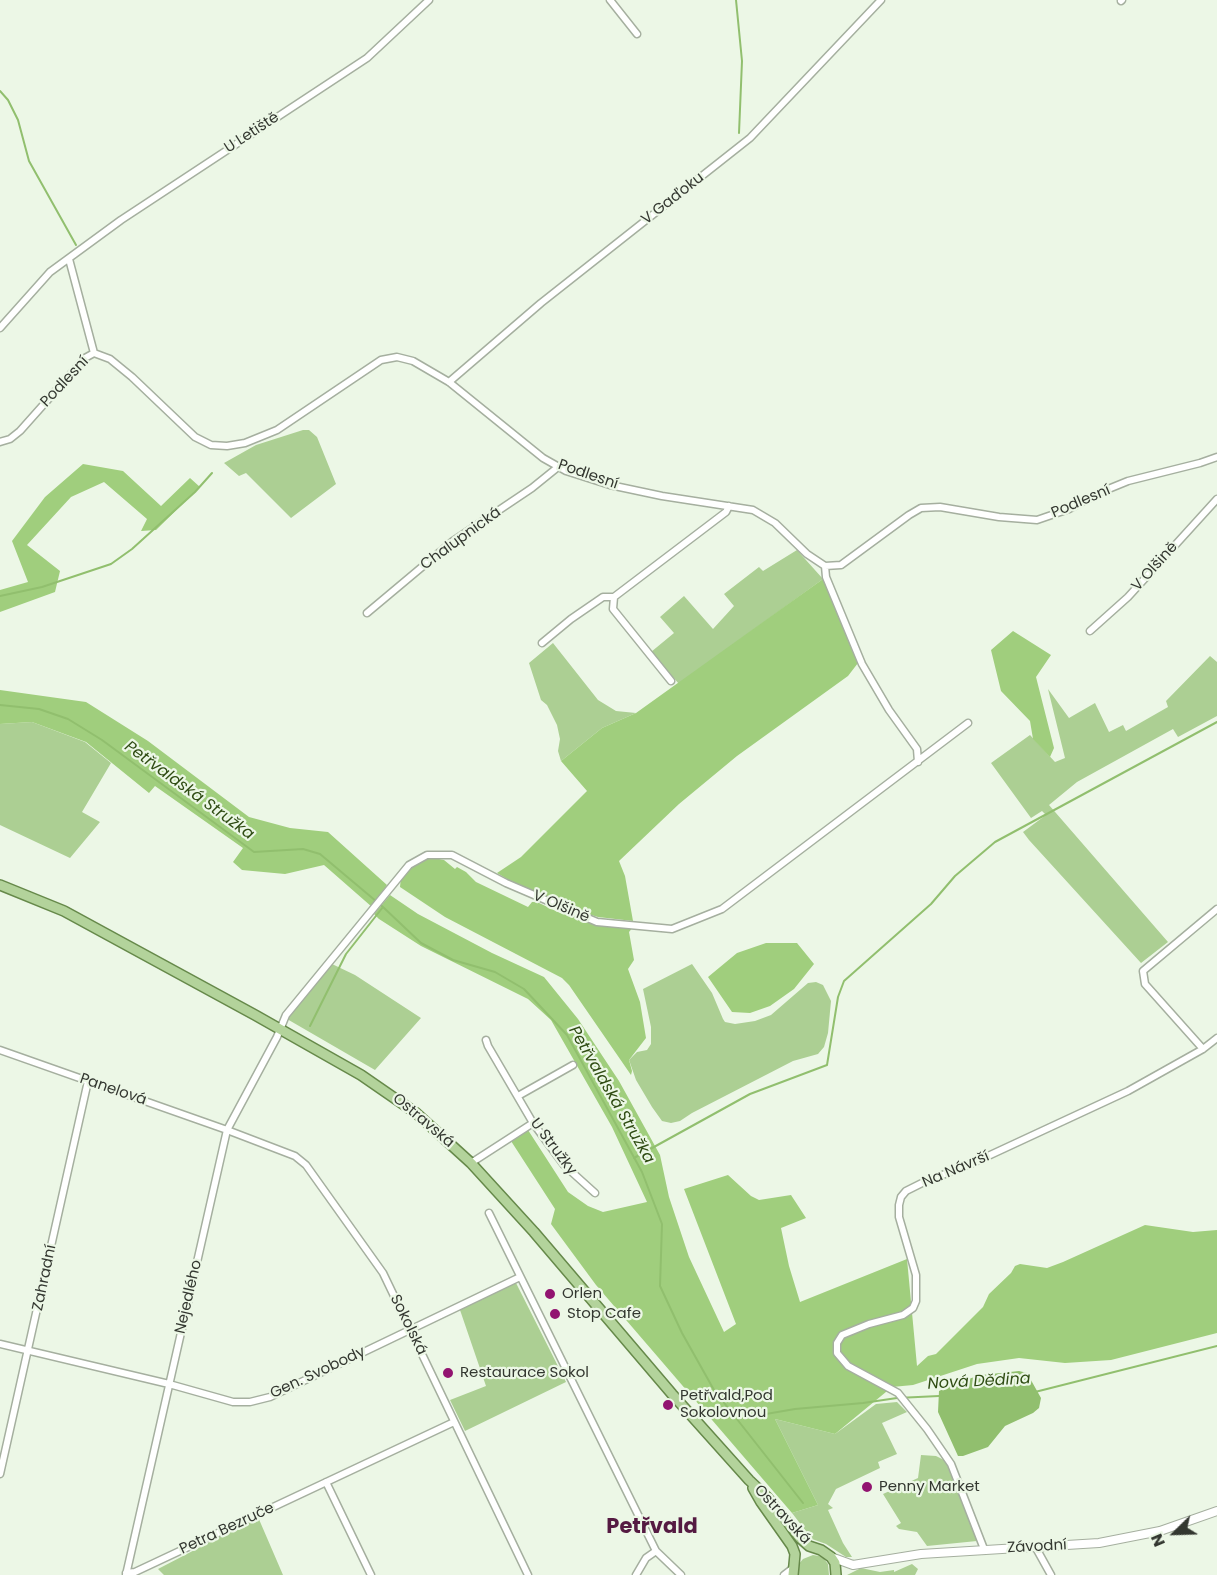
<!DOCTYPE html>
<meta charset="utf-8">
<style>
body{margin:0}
#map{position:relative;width:1217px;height:1575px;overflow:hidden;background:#ecf7e6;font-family:Poppins,sans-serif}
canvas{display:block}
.north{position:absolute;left:1145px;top:1503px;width:60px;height:60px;-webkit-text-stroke:4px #ecf7e6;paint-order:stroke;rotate:247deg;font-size:16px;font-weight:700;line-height:24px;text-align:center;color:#333730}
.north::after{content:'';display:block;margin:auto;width:21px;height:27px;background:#333730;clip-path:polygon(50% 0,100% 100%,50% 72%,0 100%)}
</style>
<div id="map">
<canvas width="1217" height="1575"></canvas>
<div class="north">N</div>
</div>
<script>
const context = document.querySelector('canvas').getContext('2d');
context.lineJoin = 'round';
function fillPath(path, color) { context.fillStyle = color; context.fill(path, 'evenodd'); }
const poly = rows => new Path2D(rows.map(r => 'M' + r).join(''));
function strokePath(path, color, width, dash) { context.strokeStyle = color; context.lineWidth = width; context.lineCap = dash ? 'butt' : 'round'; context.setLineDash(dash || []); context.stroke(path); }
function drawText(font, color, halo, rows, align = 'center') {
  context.font = font + ' Poppins,sans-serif'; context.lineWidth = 4.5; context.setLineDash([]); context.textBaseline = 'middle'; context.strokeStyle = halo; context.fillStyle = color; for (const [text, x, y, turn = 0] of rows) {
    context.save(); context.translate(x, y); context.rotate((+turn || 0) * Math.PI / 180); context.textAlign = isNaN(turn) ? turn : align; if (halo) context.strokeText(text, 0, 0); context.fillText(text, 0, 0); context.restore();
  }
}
const green = poly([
 [303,430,309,430,317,437,336,484,291,518,246,473,239,476,224,463,256,445],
 [797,550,823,579,679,684,651,652,674,633,660,617,684,596,713,629,734,606,724,594,759,567,763,571],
 [553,643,598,700,616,711,636,713,602,728,561,761,558,751,560,739,557,725,547,705,541,700,529,663],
 [1210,656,1217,662,1217,716,1178,737,1173,729,1077,782,1049,805,1168,942,1141,963,1029,840,1023,832,1046,815,1042,811,1031,818,991,763,1030,735,1055,762,1065,758,1048,689,1069,718,1095,703,1109,732,1123,725,1126,731,1168,707,1166,701],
 [32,722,85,742,111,763,82,812,100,822,70,858,0,825,0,724],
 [332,964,355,975,421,1018,375,1070,287,1019],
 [692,964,712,993,723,1019,725,1022,735,1024,755,1021,771,1015,808,983,816,982,823,985,831,1001,828,1033,824,1047,818,1054,793,1061,692,1113,680,1121,671,1123,662,1121,652,1107,636,1080,629,1060,637,1052,647,1050,651,1044,651,1027,643,989],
 [516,1283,566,1382,465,1431,450,1400,486,1386,460,1310],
 [897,1402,907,1412,882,1423,897,1454,878,1462,880,1468,836,1489,828,1504,833,1508,828,1510,843,1543,852,1557,846,1557,826,1544,812,1539,792,1513,818,1505,775,1419,835,1434,876,1404],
 [921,1455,936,1456,944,1460,947,1465,977,1541,927,1546,917,1532,899,1529,896,1526,901,1523,883,1494,918,1478],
 [258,1517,283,1575,164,1575,158,1569],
 [813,1555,819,1556,824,1559,828,1564,829,1575,798,1575,798,1565,803,1559],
 [912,1564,918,1569,915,1575,847,1575,861,1568,880,1572,894,1570,894,1572]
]);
const forest = poly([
 [83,464,123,471,161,506,190,478,200,487,156,530,141,531,147,519,104,482,71,497,27,545,60,571,55,592,0,612,0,590,28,582,12,541,45,497],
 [823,579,858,663,848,676,737,756,679,804,619,861,625,876,633,921,598,917,542,900,497,873,521,857,587,791,561,761,602,728,636,713],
 [1013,631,1051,655,1036,677,1054,748,1050,757,1033,739,1030,721,1001,691,991,650],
 [0,690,86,702,148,741,249,817,290,828,328,832,387,885,372,907,324,865,285,874,242,870,233,862,243,848,155,786,149,793,86,742,32,722,0,724],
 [429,857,444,860,455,869,457,867,466,872,476,882,528,907,532,902,537,902,560,913,598,922,634,926,629,932,634,960,628,969,640,1002,646,1038,629,1060,632,1071,631,1075,569,985,562,978,445,917,400,887,401,877,412,865],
 [390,895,418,914,492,953,544,977,578,1019,619,1081,660,1155,669,1197,689,1257,724,1332,736,1324,684,1189,728,1175,751,1196,759,1200,791,1195,806,1218,781,1228,789,1266,800,1302,907,1259,917,1366,928,1356,936,1354,983,1307,989,1294,1011,1273,1015,1266,1020,1264,1047,1268,1063,1262,1145,1225,1193,1232,1217,1230,1217,1333,1111,1360,1065,1363,1019,1358,977,1364,913,1385,892,1387,835,1434,775,1419,818,1505,792,1513,596,1285,551,1224,555,1209,511,1141,528,1130,568,1192,588,1206,603,1212,647,1202,612,1127,551,1020,528,999,421,946,379,919,374,914],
 [766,943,797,943,814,964,794,989,770,1006,750,1013,732,1012,708,977,737,953]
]);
const water = poly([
 [1019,1371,1027,1373,1041,1398,1039,1408,1033,1413,1005,1426,988,1447,963,1456,958,1456,938,1412,939,1391,961,1381,982,1375]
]);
const stream = poly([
 [736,0,742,61,739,133],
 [0,91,8,100,18,120,29,161,76,245],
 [0,596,42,587,111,564,132,549,195,492,212,473],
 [0,705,39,709,68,719,102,740,254,852,303,849,320,854,383,907,421,943,453,960,495,972,524,989,567,1035,642,1172,662,1224,660,1286,682,1333,714,1390,803,1503],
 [310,1026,346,954,383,907],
 [634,1158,750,1094,827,1065,838,997,844,981,931,904,955,876,995,842,1217,722],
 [1035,1392,1217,1346],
 [737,1419,795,1409,863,1403,897,1398,939,1396]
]);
const minor = poly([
 [610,0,637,34],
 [1121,1,1122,0],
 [69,259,94,353],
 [0,328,50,272,121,220,367,58,429,0],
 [449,382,541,303,750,138,881,0],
 [0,442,10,439,20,431,85,358,94,353,110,359,132,377,195,437,211,445,227,446,245,443,277,430,381,360,397,357,413,361,449,382,543,458,566,471,610,485,662,496,753,510,775,523,807,554,825,566,841,565,909,515,921,508,940,507,999,517,1037,520,1069,509,1101,492,1128,481,1200,463,1217,457],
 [825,566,826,577,862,664,889,710,917,749,918,762],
 [367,613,453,541,532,488,558,467],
 [1090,631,1128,597,1217,499],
 [542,643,571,619,603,597,614,597],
 [671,681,613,609,614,597,726,512,729,506],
 [486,1040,488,1046,533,1123,564,1165,595,1193],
 [1203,1049,1145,984,1143,971,1217,909],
 [0,1050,227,1130,295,1156,306,1165,383,1273,528,1575],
 [518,1096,573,1065],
 [471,1163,533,1123],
 [489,1213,656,1551,681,1575],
 [0,1344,169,1384,233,1402,250,1402,270,1397,520,1277],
 [0,1474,88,1081],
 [326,1482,371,1575],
 [1036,1548,1051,1575],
 [984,1549,951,1464,927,1429,898,1393,848,1366,837,1353,837,1343,842,1335,869,1324,903,1315,913,1308,916,1301,916,1275,899,1217,899,1205,901,1197,906,1191,922,1183,973,1163,1128,1091,1203,1049,1217,1038],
 [126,1573,135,1572,454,1422],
 [126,1575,227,1130,277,1037,286,1015,409,865,427,855,452,855,506,883,597,922,672,929,722,909,968,723],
 [636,1575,646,1558,656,1551],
 [784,1575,793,1568]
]);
const tertiary = poly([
 [831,1557,853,1565,921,1554,1099,1543,1160,1531,1217,1511]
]);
const primary = poly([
 [0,885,64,911,255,1015,361,1075,416,1113,471,1163,534,1232,672,1394,749,1480,767,1497,800,1538,809,1546,821,1550,831,1557,835,1563,836,1575],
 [753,1488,761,1502,792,1546,795,1554,793,1575]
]);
const markers = [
 [550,1294,6,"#921470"],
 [555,1314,6,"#921470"],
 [448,1373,6,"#921470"],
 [668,1405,6,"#921470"],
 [867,1487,6,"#921470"]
];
const streetNames = [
 ["U Letiště",252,133,-33],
 ["V Gaďoku",673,199,-38],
 ["Podlesní",65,382,-47],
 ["Podlesní",588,475,19],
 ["Podlesní",1081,502,-23],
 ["Chalupnická",461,539,-36],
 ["V Olšině",1155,567,-48],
 ["V Olšině",561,907,23],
 ["Panelová",113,1090,19],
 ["Ostravská",423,1121,40],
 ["U Stružky",553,1147,53],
 ["Na Návrší",956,1170,-23],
 ["Zahradní",45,1278,-78],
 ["Nejedlého",189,1297,-77],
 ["Sokolská",408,1325,64],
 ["Gen. Svobody",318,1373,-25],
 ["Ostravská",782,1515,47],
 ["Petra Bezruče",227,1529,-25],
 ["Závodní",1037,1547,-3]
];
const poiNames = [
 ["Orlen",562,1294],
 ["Stop Cafe",567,1314],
 ["Restaurace Sokol",460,1373],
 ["Petřvald,Pod",680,1396],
 ["Sokolovnou",680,1413],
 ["Penny Market",879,1487]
];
const waterNames = [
 ["Petřvaldská Stružka",189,791,36],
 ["Petřvaldská Stružka",611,1095,60],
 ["Nová Dědina",979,1382,-3]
];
const districtNames = [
 ["Petřvald",652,1528]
];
fillPath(green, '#accf93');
fillPath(forest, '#a0ce7d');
fillPath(water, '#91bf6e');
strokePath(stream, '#91bf6e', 2);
strokePath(minor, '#a5af9f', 9);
strokePath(tertiary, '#a5af9f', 10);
strokePath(primary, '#66894a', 12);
strokePath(minor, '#fff', 6);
strokePath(tertiary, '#fff', 8);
strokePath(primary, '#b3d39b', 9);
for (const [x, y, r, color] of markers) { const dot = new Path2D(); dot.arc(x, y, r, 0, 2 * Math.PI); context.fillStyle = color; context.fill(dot); strokePath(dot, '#ecf7e6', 2); }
drawText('15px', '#333730', '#ecf7e6', streetNames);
drawText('15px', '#333730', '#ecf7e6', poiNames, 'left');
drawText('italic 16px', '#2f4c13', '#ecf7e6', waterNames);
drawText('bold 21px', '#551a42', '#ecf7e6', districtNames);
</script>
